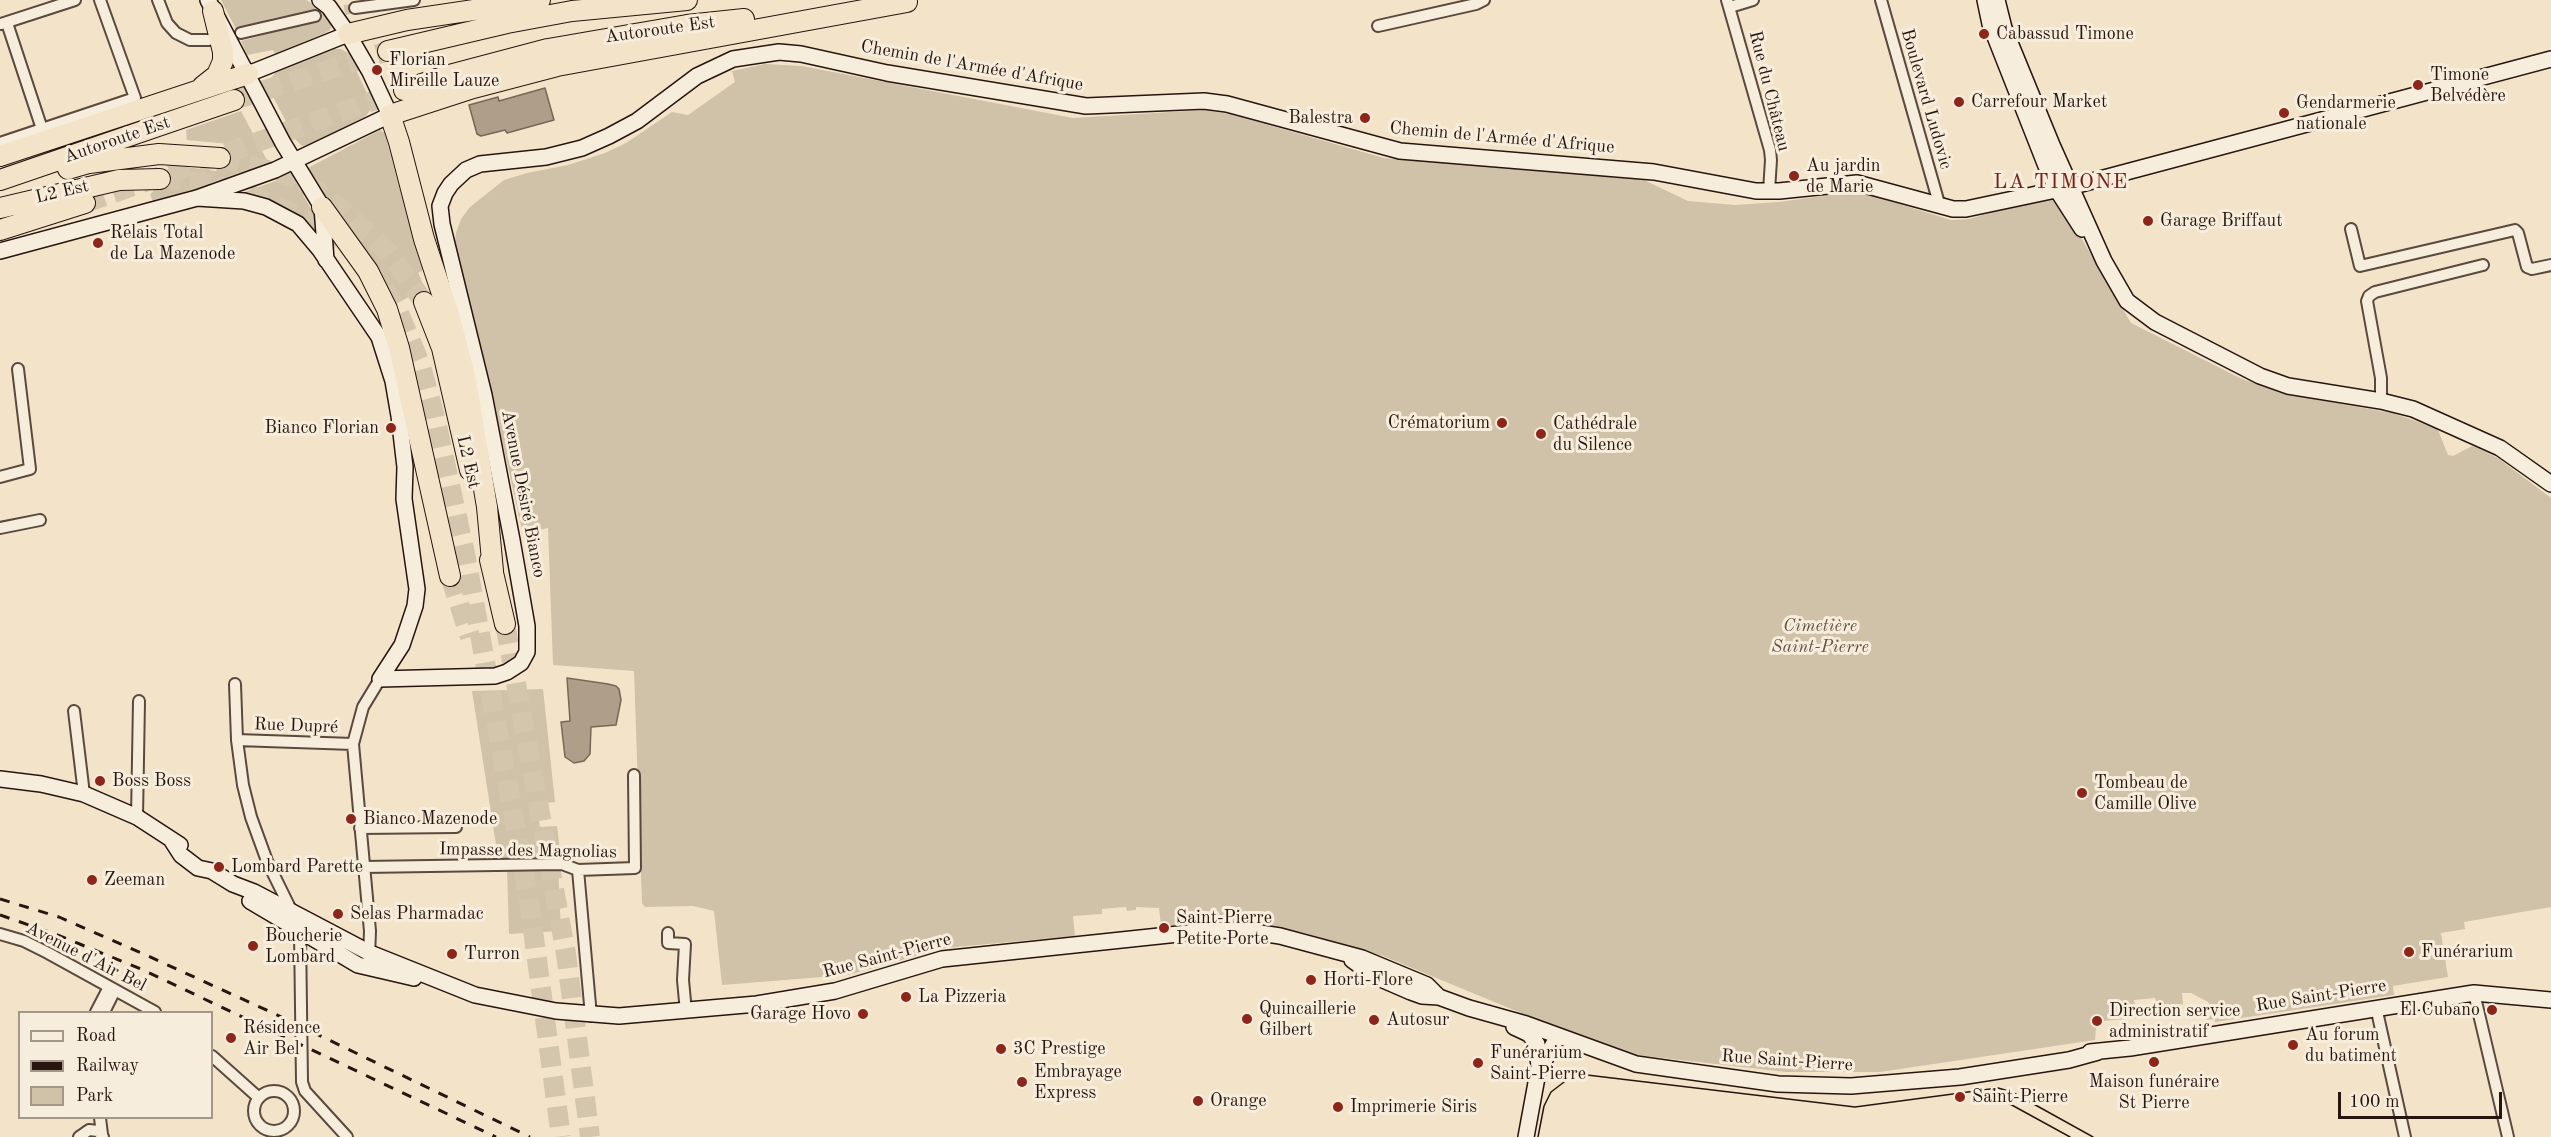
<!DOCTYPE html>
<meta charset="utf-8">
<style>
body{margin:0}
#map{position:relative;width:2551px;height:1137px;overflow:hidden;background:#f3e4c9;font-family:"Old Standard TT",serif}
canvas{display:block}
.legend{position:absolute;left:18px;top:1011px;width:195px;height:108px;box-sizing:border-box;background:#f7eddc;border:2px solid #a4978a;margin:0;padding:8px 10px;list-style:none;font-size:18px;color:#27150f}
.legend li{display:flex;align-items:center;gap:12px;height:30px}
.legend b{width:30px;border:2px solid #a4978a}
.scale{position:absolute;left:2338px;top:1092px;width:164px;height:27px;box-sizing:border-box;border:3px solid #27150f;border-top:0;padding-left:8px;font-size:18px;line-height:21px;white-space:nowrap;color:#27150f;-webkit-text-stroke:4px #f7eddc;paint-order:stroke}
</style>
<div id="map">
<canvas width="2551" height="1137"></canvas>
<ul class="legend">
<li><b style="height:8px;background:#f7eddc"></b>Road</li>
<li><b style="height:8px;background:#27150f"></b>Railway</li>
<li><b style="height:16px;background:#d0c1a9"></b>Park</li>
</ul>
<div class="scale">100 m</div>
</div>
<script>
const context = document.querySelector('canvas').getContext('2d');
context.lineJoin = 'round';
function fillPath(path, color) { context.fillStyle = color; context.fill(path, 'evenodd'); }
const poly = rows => new Path2D(rows.map(r => 'M' + r).join(''));
function strokePath(path, color, width, dash) { context.strokeStyle = color; context.lineWidth = width; context.lineCap = dash ? 'butt' : 'round'; context.setLineDash(dash || []); context.stroke(path); }
function drawText(font, color, halo, rows, align = 'center') {
  context.font = font + ' "Old Standard TT",serif'; context.lineWidth = 6; context.setLineDash([]); context.textBaseline = 'middle'; context.strokeStyle = halo; context.fillStyle = color; for (const [text, x, y, turn = 0] of rows) {
    context.save(); context.translate(x, y); context.rotate((+turn || 0) * Math.PI / 180); context.textAlign = isNaN(turn) ? turn : align; if (halo) context.strokeText(text, 0, 0); context.fillText(text, 0, 0); context.restore();
  }
}
const green = poly([
 [221,0,306,0,316,6,332,23,330,30,325,33,275,54,273,50,247,55,241,41,320,20,313,11,273,18,237,31],
 [334,49,341,49,348,53,373,106,366,116,311,145,302,146,295,139,267,85,268,82,276,72],
 [765,64,802,66,1073,118,1204,110,1230,114,1384,158,1642,179,1688,201,1735,205,1779,202,1858,191,1951,220,1969,219,2046,197,2059,200,2131,323,2240,378,2280,393,2392,413,2416,421,2438,430,2448,455,2453,456,2472,446,2480,449,2498,458,2551,498,2551,907,2464,922,2465,929,2441,933,2448,977,2393,986,2394,995,2215,1022,2215,1019,2206,1020,2214,1012,2208,1002,2191,993,2182,993,2183,1004,2157,1009,2155,998,2134,1000,2137,1018,2102,1021,2096,1029,2095,1040,1880,1072,1786,1072,1628,1054,1608,1049,1383,956,1305,933,1248,922,1211,922,1161,926,1159,908,1136,907,1136,910,1127,911,1126,907,1113,908,1102,909,1102,914,1073,916,1075,936,945,948,848,975,722,985,714,911,693,906,645,907,642,903,634,671,553,665,548,528,523,534,488,378,454,247,456,233,461,219,470,207,504,180,527,173,568,165,605,153,626,143,672,112,688,115,735,82,732,71],
 [241,111,267,160,264,164,154,203,150,195,171,168,193,168,216,171,229,144,187,140,186,130],
 [380,130,385,133,412,235,425,269,418,273,425,288,394,305,354,236,306,169],
 [287,177,295,181,313,212,321,242,233,196],
 [543,689,555,802,536,804,540,827,557,826,561,860,499,864,472,691],
 [558,867,561,931,509,934,507,869]
]);
const water = poly([
 [545,88,554,120,507,133,505,130,481,136,477,134,469,105,498,97,499,101,545,88],
 [567,678,608,684,616,686,619,689,621,700,616,725,591,727,590,754,584,761,574,763,565,757,561,722,570,721,567,678]
]);
const streetTunnel = poly([
 [315,16,355,8]
]);
const highwayTunnel = poly([
 [234,100,388,51],
 [220,158,291,176,319,192,340,208,389,253,424,302],
 [160,179,196,181,239,190,301,217,339,241],
 [85,203,404,90],
 [384,288,398,311,420,363,435,417,465,553,529,901,561,1137],
 [450,576,470,637],
 [505,624,566,954,590,1137]
]);
const street = poly([
 [158,0,167,23,176,33,190,40,209,40],
 [1727,0,1770,150,1771,160,1769,191],
 [1881,0,1940,207],
 [1730,7,1753,0],
 [355,8,414,0],
 [7,23,42,129],
 [1,24,75,0],
 [1378,26,1476,4,1484,0],
 [241,33,315,16],
 [0,143,135,98,100,0],
 [2351,229,2360,266,2515,230,2518,233,2527,267,2532,269,2551,265],
 [2381,401,2381,378,2367,301,2369,296,2375,292,2483,265],
 [0,477,30,469,18,369],
 [0,528,40,520],
 [235,684,237,740,243,785,251,817,267,861,292,912],
 [74,711,84,794],
 [237,740,353,744],
 [137,817,139,701],
 [360,828,456,827],
 [364,867,562,864,578,870,635,868,634,775],
 [578,870,591,1016],
 [298,927,300,932,302,1082,305,1091,347,1137],
 [668,933,668,943,685,944,683,980,686,1012],
 [0,934,24,941,48,953,155,1012],
 [369,957,370,931,353,744,363,707,380,679],
 [2474,993,2508,1137],
 [2376,1007,2405,1137],
 [96,1012,109,987],
 [104,1012,115,990],
 [212,1056,259,1098],
 '254 1111a20 20 0 1 1 40 0a20 20 0 1 1-40 0Z',
 [100,1118,102,1134],
 [79,1137,89,1130,98,1131,103,1137]
]);
const secondary = poly([
 [208,0,283,143,322,207,326,260],
 [1985,0,1990,24,2046,166,2057,190,2082,229],
 [1997,0,2004,28,2052,145,2104,261,2127,301,2155,322,2260,376,2288,386,2381,401,2413,409,2500,448,2551,484],
 [248,74,348,34],
 [197,198,244,201,266,207,298,224,320,250,379,337,393,381,399,416,405,467,404,499,417,589,415,606,402,645,380,679],
 [0,251,197,198,275,170,390,115,370,72,348,34,329,7,320,0],
 [380,679,495,676,507,672,521,663,527,652,527,626,512,540,484,395,442,224,440,206,445,193,451,184,466,170,480,164,546,157,582,148,609,136,637,121,697,76,733,59,779,52,801,54,887,73,1086,106,1204,101,1227,104,1400,151,1654,172,1756,191,1779,191,1857,183,1953,209,1966,209,2070,187,2551,59],
 [0,779,41,784,84,794,137,817,180,845],
 [172,841,181,855,198,868,212,871,233,884,254,892,370,953,475,995,556,1011,619,1016,757,1004,835,991,942,959,1216,930,1247,931,1280,936,1362,958,1427,985,1439,997],
 [250,901,358,965,414,978],
 [1352,960,1374,976,1411,992,1422,996,1439,997,1469,1008,1526,1024,1636,1064,1778,1084,1851,1086,1960,1077,2069,1060,2098,1052],
 [1514,1027,1529,1034,1537,1044,1539,1068],
 [2090,1052,2130,1048,2474,993,2551,1000],
 [1526,1137,1538,1072,1558,1036]
]);
const highway = poly([
 [348,34,407,20,540,0],
 [388,51,507,23,572,11,687,0],
 [203,86,217,75,223,61,223,52,213,11],
 [404,90,446,76,548,49,687,25,744,19],
 [0,156,248,74],
 [68,169,89,163,159,154,220,158],
 [0,180,234,100],
 [322,207,368,271,387,309,399,348,450,576],
 [0,208,119,180,160,179],
 [0,230,85,203],
 [424,302,442,348,470,470],
 [490,560,505,624],
 [493,571,487,507,466,380,450,318,424,239,399,142,390,115,473,88,557,66,907,2]
]);
const tram = poly([
 [1978,1095,1999,1098,2070,1137],
 [1538,1137,1544,1106,1551,1092,1568,1079,1587,1075,1855,1107,1998,1088,2012,1092,2093,1137]
]);
const rail = poly([
 [0,899,59,917,148,956,273,1013,530,1137],
 [0,915,55,934,141,969,496,1137]
]);
const markers = [
 [1984,34,6,"#8f2418"],
 [377,70,6,"#8f2418"],
 [2418,85,6,"#8f2418"],
 [1959,102,6,"#8f2418"],
 [2284,113,6,"#8f2418"],
 [1365,118,6,"#8f2418"],
 [1794,176,6,"#8f2418"],
 [2148,221,6,"#8f2418"],
 [98,243,6,"#8f2418"],
 [1502,423,6,"#8f2418"],
 [391,428,6,"#8f2418"],
 [1541,434,6,"#8f2418"],
 [100,781,6,"#8f2418"],
 [2082,793,6,"#8f2418"],
 [351,819,6,"#8f2418"],
 [219,867,6,"#8f2418"],
 [92,880,6,"#8f2418"],
 [338,914,6,"#8f2418"],
 [1164,928,6,"#8f2418"],
 [253,946,6,"#8f2418"],
 [2409,952,6,"#8f2418"],
 [452,954,6,"#8f2418"],
 [1311,980,6,"#8f2418"],
 [906,997,6,"#8f2418"],
 [2492,1010,6,"#8f2418"],
 [863,1014,6,"#8f2418"],
 [1247,1019,6,"#8f2418"],
 [1374,1020,6,"#8f2418"],
 [2097,1021,6,"#8f2418"],
 [231,1038,6,"#8f2418"],
 [2293,1045,6,"#8f2418"],
 [1001,1049,6,"#8f2418"],
 [2154,1062,6,"#8f2418"],
 [1478,1063,6,"#8f2418"],
 [1022,1082,6,"#8f2418"],
 [1960,1097,6,"#8f2418"],
 [1198,1101,6,"#8f2418"],
 [1338,1107,6,"#8f2418"]
];
const streetNames = [
 ["Autoroute Est",660,30,-8],
 ["Chemin de l'Armée d'Afrique",972,66,10],
 ["Rue du Château",1769,91,76],
 ["Boulevard Ludovic",1926,99,74],
 ["Chemin de l'Armée d'Afrique",1502,138,5],
 ["Autoroute Est",117,140,-19],
 ["L2 Est",62,192,-13],
 ["L2 Est",468,462,77],
 ["Avenue Désiré Bianco",523,494,79],
 ["Rue Dupré",296,726,2],
 ["Impasse des Magnolias",528,851,1],
 ["Rue Saint-Pierre",887,956,-15],
 ["Avenue d'Air Bel",86,957,27],
 ["Rue Saint-Pierre",2321,996,-9],
 ["Rue Saint-Pierre",1787,1061,4]
];
const poiNames = [
 ["Cabassud Timone",1996,34],
 ["Florian",389,60],
 ["Mireille Lauze",389,81],
 ["Timone",2430,75],
 ["Belvédère",2430,96],
 ["Carrefour Market",1971,102],
 ["Gendarmerie",2296,103],
 ["nationale",2296,124],
 ["Balestra",1353,118,"right"],
 ["Au jardin",1806,166],
 ["de Marie",1806,187],
 ["Garage Briffaut",2160,221],
 ["Relais Total",110,233],
 ["de La Mazenode",110,254],
 ["Crématorium",1490,423,"right"],
 ["Cathédrale",1553,424],
 ["du Silence",1553,445],
 ["Bianco Florian",379,428,"right"],
 ["Boss Boss",112,781],
 ["Tombeau de",2094,783],
 ["Camille Olive",2094,804],
 ["Bianco Mazenode",363,819],
 ["Lombard Parette",231,867],
 ["Zeeman",104,880],
 ["Selas Pharmadac",350,914],
 ["Saint-Pierre",1176,918],
 ["Petite Porte",1176,939],
 ["Boucherie",265,936],
 ["Lombard",265,957],
 ["Funérarium",2421,952],
 ["Turron",464,954],
 ["Horti-Flore",1323,980],
 ["La Pizzeria",918,997],
 ["Quincaillerie",1259,1009],
 ["Gilbert",1259,1030],
 ["El Cubano",2480,1010,"right"],
 ["Direction service",2109,1011],
 ["administratif",2109,1032],
 ["Garage Hovo",851,1014,"right"],
 ["Autosur",1386,1020],
 ["Résidence",243,1028],
 ["Air Bel",243,1049],
 ["Au forum",2305,1035],
 ["du batiment",2305,1056],
 ["3C Prestige",1013,1049],
 ["Funérarium",1490,1053],
 ["Saint-Pierre",1490,1074],
 ["Embrayage",1034,1072],
 ["Express",1034,1093],
 ["Maison funéraire",2154,1082,"center"],
 ["St Pierre",2154,1103,"center"],
 ["Saint-Pierre",1972,1097],
 ["Orange",1210,1101],
 ["Imprimerie Siris",1350,1107]
];
const parkNames = [
 ["Cimetière",1820,626],
 ["Saint-Pierre",1820,647]
];
const quarterNames = [
 ["LA TIMONE",2061,182]
];
fillPath(green, '#d0c1a9');
fillPath(water, '#ae9e8a');
strokePath(water, '#786759', 1.5);
strokePath(streetTunnel, '#d4c5ad', 10, [10, 5]);
strokePath(highwayTunnel, '#d4c5ad', 20, [20, 10]);
strokePath(street, '#5a493e', 14);
strokePath(secondary, '#27150f', 18);
strokePath(highway, '#27150f', 22);
strokePath(street, '#f7eddc', 10);
strokePath(secondary, '#f7eddc', 15);
strokePath(highway, '#f3e4c9', 20);
strokePath(tram, '#27150f', 1.5);
strokePath(rail, '#27150f', 3, [10, 10]);
for (const [x, y, r, color] of markers) { const dot = new Path2D(); dot.arc(x, y, r, 0, 2 * Math.PI); context.fillStyle = color; context.fill(dot); strokePath(dot, '#f7eddc', 2); }
drawText('18px', '#27150f', '#f7eddc', streetNames);
drawText('18px', '#27150f', '#f7eddc', poiNames, 'left');
drawText('italic 18px', '#625145', '#f7eddc', parkNames);
context.letterSpacing = '1.5px';
drawText('21px', '#7a1f14', '#f7eddc', quarterNames);
context.letterSpacing = '0px';
</script>
